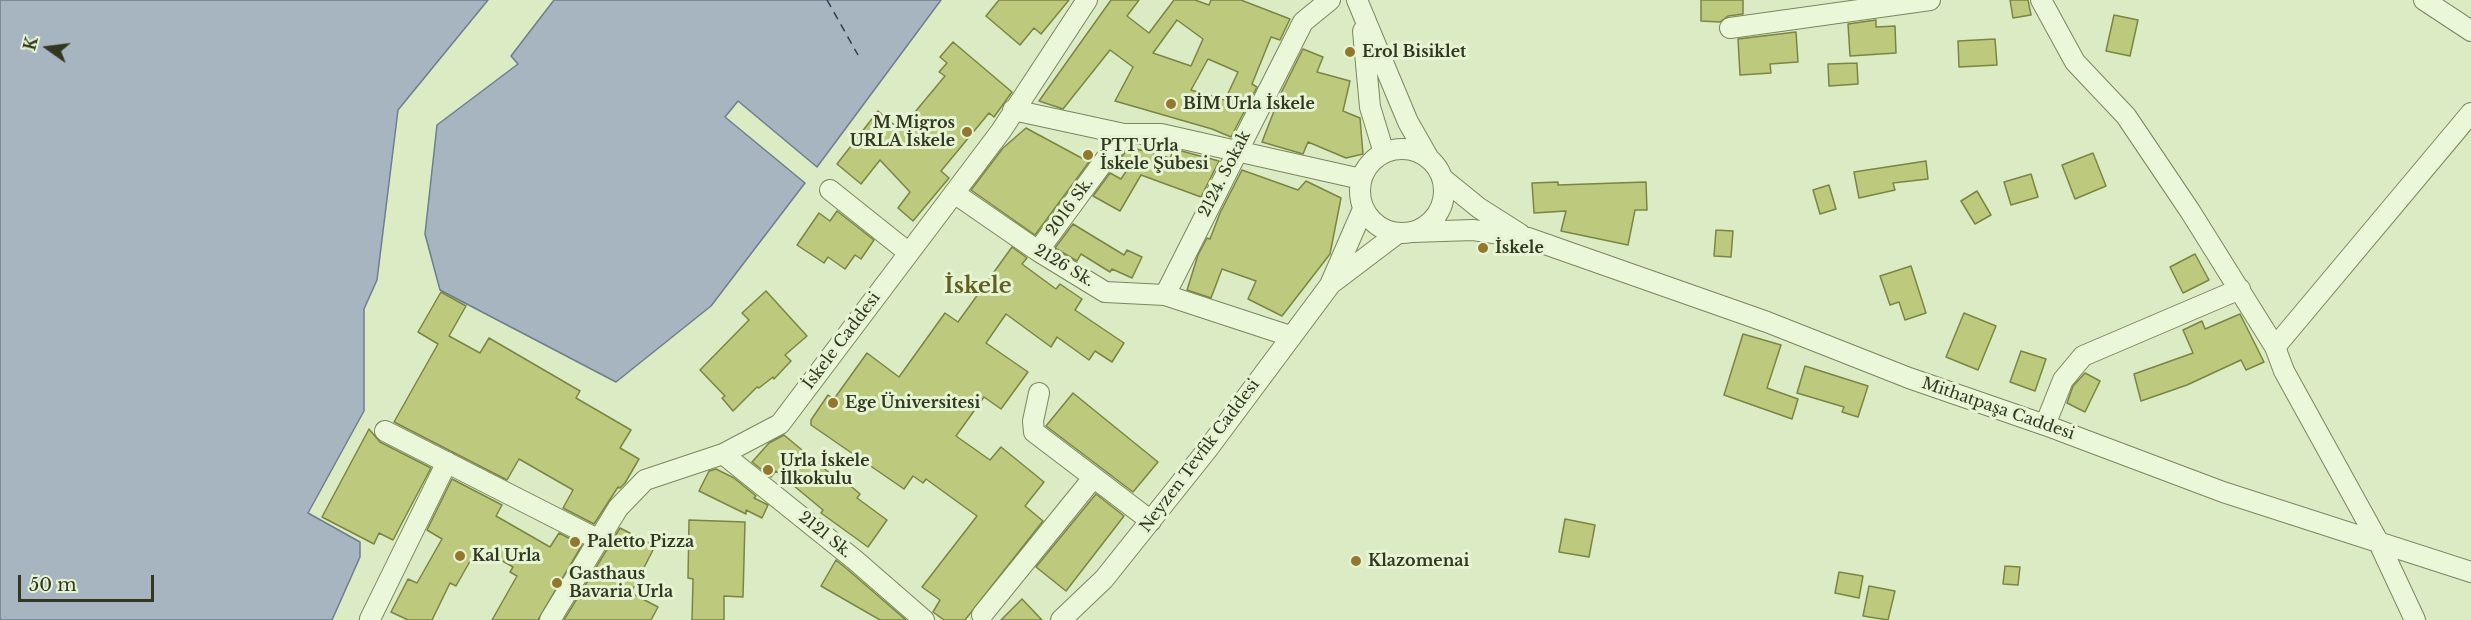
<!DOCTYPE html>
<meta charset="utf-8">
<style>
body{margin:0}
#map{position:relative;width:2471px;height:620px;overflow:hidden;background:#dbecc5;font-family:"Libre Baskerville",serif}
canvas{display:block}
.north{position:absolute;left:18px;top:18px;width:60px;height:60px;-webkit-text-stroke:4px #e6f4d4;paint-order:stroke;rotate:284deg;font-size:16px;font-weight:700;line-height:24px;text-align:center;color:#32371f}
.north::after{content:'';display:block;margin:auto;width:21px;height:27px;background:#32371f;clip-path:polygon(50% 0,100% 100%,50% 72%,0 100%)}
.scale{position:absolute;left:18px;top:575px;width:136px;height:27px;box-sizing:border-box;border:3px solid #32371f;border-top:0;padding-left:8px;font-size:18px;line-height:21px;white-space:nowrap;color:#32371f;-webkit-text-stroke:4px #e6f4d4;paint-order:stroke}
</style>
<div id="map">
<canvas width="2471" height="620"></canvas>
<div class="north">K</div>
<div class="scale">50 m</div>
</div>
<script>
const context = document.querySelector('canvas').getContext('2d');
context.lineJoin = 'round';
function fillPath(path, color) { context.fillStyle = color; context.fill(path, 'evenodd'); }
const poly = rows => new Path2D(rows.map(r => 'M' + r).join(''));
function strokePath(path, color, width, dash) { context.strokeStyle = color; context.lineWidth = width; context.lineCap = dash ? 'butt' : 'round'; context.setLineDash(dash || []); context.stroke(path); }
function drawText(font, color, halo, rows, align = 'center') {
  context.font = font + ' "Libre Baskerville",serif'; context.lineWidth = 6; context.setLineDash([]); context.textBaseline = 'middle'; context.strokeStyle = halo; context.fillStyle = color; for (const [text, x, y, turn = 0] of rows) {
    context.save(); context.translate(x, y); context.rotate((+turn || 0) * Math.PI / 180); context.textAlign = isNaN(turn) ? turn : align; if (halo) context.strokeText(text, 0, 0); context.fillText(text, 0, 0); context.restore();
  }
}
const water = poly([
 [0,0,488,0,398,110,377,280,364,309,364,411,308,513,360,542,360,557,332,620,0,620,0,0],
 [554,0,941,0,817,167,738,101,725,117,805,183,711,306,616,382,440,290,425,234,437,125,518,64,511,56,554,0]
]);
const ferry = poly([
 [827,0,858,55]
]);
const building = poly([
 [999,0,1069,0,1041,34,1034,28,1020,45,986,16,999,0],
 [1111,0,1139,0,1127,16,1149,33,1174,0,1195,0,1209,5,1211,0,1241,0,1290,19,1280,40,1271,37,1252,84,1257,87,1231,137,1212,129,1115,101,1133,67,1110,50,1063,109,1039,101,1111,0],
 [1177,20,1203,39,1191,66,1153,53,1177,20],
 [1208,59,1238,72,1225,100,1191,90,1208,59],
 [1701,0,1743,0,1743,14,1728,16,1720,22,1701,21,1701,0],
 [2010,0,2028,0,2031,15,2013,18,2010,0],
 [2114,15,2138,20,2130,56,2106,51,2114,15],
 [1876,20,1876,27,1895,26,1896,53,1850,56,1848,24,1876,20],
 [1796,32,1798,62,1770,64,1771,73,1740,75,1738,39,1796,32],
 [1995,39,1997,65,1959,67,1958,41,1995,39],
 [953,42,1012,92,994,117,989,113,941,171,949,178,913,221,898,208,910,192,880,160,861,184,837,164,878,111,900,130,945,76,939,72,947,63,940,57,953,42],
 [1303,49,1323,57,1317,72,1350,81,1343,111,1360,118,1363,154,1346,158,1308,142,1303,154,1262,142,1281,93,1303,49],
 [1857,63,1858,84,1829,86,1828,64,1857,63],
 [1026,128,1089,162,1035,235,971,190,1003,148,1026,128],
 [1129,147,1170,158,1174,149,1219,161,1201,197,1141,175,1120,211,1093,196,1110,173,1121,179,1127,170,1118,162,1129,147],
 [2093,153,2106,186,2075,199,2062,165,2093,153],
 [1926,161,1928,179,1893,183,1895,190,1859,198,1854,172,1926,161],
 [1242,170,1298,190,1306,181,1341,198,1330,254,1282,316,1248,299,1256,281,1222,269,1211,298,1187,290,1198,255,1207,238,1210,239,1220,213,1242,170],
 [2031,174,2038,197,2011,205,2004,182,2031,174],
 [1558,182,1558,185,1646,182,1647,210,1635,210,1628,245,1561,231,1566,211,1534,213,1532,183,1558,182],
 [1829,185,1836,209,1820,214,1813,190,1829,185],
 [1977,191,1991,215,1975,224,1961,201,1977,191],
 [837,211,874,240,861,259,855,255,845,269,828,257,824,263,797,245,819,213,830,221,837,211],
 [1073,224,1124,255,1127,250,1142,257,1132,278,1112,269,1110,272,1081,254,1077,261,1055,248,1073,224],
 [1716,230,1733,231,1731,257,1714,256,1716,230],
 [1012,247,1027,258,1022,264,1056,289,1060,284,1082,299,1075,310,1124,343,1112,362,1095,351,1089,360,1057,337,1051,347,1006,314,986,343,1028,372,1001,409,984,397,956,436,990,460,1001,447,1044,482,1025,506,1043,521,965,620,944,620,933,612,940,600,922,587,977,516,926,479,923,483,913,476,904,489,811,425,811,420,828,395,834,399,867,353,899,377,945,313,958,322,1012,247],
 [2195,254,2209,280,2183,293,2170,267,2195,254],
 [1911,266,1926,313,1905,320,1899,302,1890,305,1880,276,1911,266],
 [766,291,807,336,785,355,791,361,774,379,773,377,759,388,757,387,733,411,722,398,725,396,700,370,749,320,742,313,766,291],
 [441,292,466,306,449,336,480,353,489,338,580,391,576,398,631,430,620,448,639,459,625,483,620,488,618,487,594,524,563,508,573,490,519,459,507,480,394,422,438,344,418,332,441,292],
 [1964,313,1996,326,1978,370,1946,357,1964,313],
 [2240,314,2264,362,2246,370,2241,360,2187,385,2141,401,2134,374,2193,353,2183,330,2202,321,2205,329,2240,314],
 [1743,334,1781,345,1767,388,1798,399,1792,419,1724,395,1743,334],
 [2021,351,2046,359,2035,391,2010,382,2021,351],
 [1805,366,1868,386,1858,417,1842,412,1844,407,1797,393,1805,366],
 [2085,373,2100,381,2085,412,2067,403,2073,386,2085,373],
 [1073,393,1158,462,1133,492,1046,426,1073,393],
 [369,429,380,442,431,468,393,540,379,533,374,544,322,517,369,429],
 [784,435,844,485,846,482,860,494,857,498,887,520,868,547,821,513,823,510,776,471,771,477,752,462,769,443,784,435],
 [716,469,734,478,756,496,754,498,768,505,762,518,746,510,746,514,699,491,709,471,716,469],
 [452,479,502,505,496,516,550,547,559,533,582,545,538,620,492,620,517,576,510,572,513,567,478,547,456,586,450,583,432,620,408,620,391,612,408,579,417,583,442,539,427,530,452,479],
 [1096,494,1124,516,1066,591,1036,567,1096,494],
 [1565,519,1595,525,1589,557,1559,552,1565,519],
 [689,520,745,522,743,597,724,596,724,620,692,620,693,579,688,578,689,520],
 [620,528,655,546,631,593,658,607,651,620,564,620,620,528],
 [836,560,847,569,906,620,880,620,821,586,836,560],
 [2005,566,2020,567,2018,585,2003,584,2005,566],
 [1839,572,1863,576,1859,598,1835,593,1839,572],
 [1869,586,1895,591,1888,620,1863,616,1869,586],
 [1022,599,1042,620,1001,620,1022,599]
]);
const minor = poly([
 [1357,0,1408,122,1428,157],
 [2041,0,2075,62,2126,116,2190,211,2275,347,2284,371,2379,543,2415,620],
 [2424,0,2471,31],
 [1730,28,1930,0],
 [1363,31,1370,107,1384,153],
 [1013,110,1124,134,1161,134,1361,179],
 '1360 191a42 42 0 1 1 84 0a42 42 0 1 1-84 0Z',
 [1442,178,1479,208,1520,234],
 [830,190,909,253],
 [954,193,1038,251,1105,292,1165,295,1290,336],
 [1413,232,1473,230,1528,238,1767,322,1909,378,2045,425,2223,492,2471,572],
 [1038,251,1124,134],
 [1332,283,1398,233],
 [1165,295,1303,22,1330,0],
 [2275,347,2471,113],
 [1039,393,1033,421,1034,432,1151,521],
 [2045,425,2063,380,2083,356,2240,289],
 [385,431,599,540],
 [723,454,855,560,924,620],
 [982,615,1093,478],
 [370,619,447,462],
 [550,620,618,508,645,480,723,454,780,424,1001,131,1087,0],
 [1061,620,1104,579,1207,450,1330,285,1363,209]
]);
const markers = [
 [1350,52,6,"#93772e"],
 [1171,104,6,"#93772e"],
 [967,132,6,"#93772e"],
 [1088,155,6,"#93772e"],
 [1483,248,6,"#93772e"],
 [833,403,6,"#93772e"],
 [768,470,6,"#93772e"],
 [575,542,6,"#93772e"],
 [460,556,6,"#93772e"],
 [1356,561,6,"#93772e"],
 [557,583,6,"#93772e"]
];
const poiNames = [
 ["Erol Bisiklet",1362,52],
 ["BİM Urla İskele",1183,104],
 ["M Migros",955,123,"right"],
 ["URLA İskele",955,141,"right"],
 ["PTT Urla",1100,146],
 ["İskele Şubesi",1100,164],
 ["İskele",1495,248],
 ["Ege Üniversitesi",845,403],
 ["Urla İskele",780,461],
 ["İlkokulu",780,479],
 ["Paletto Pizza",587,542],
 ["Kal Urla",472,556],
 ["Klazomenai",1368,561],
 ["Gasthaus",569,574],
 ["Bavaria Urla",569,592]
];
const streetNames = [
 ["2124. Sokak",1225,174,-63],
 ["2016 Sk.",1070,207,-54],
 ["2126 Sk.",1064,266,31],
 ["İskele Caddesi",842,341,-53],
 ["Mithatpaşa Caddesi",1998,409,19],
 ["Neyzen Tevfik Caddesi",1200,456,-53],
 ["2121 Sk.",825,535,39]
];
const districtNames = [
 ["İskele",978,287]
];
fillPath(water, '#a6b5c0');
strokePath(water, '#6d7e8e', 1.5);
strokePath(ferry, '#2f3c56', 1.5, [8, 6]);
fillPath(building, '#bdc97c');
strokePath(building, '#7c8443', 1.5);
strokePath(minor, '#7b865c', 22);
strokePath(minor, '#eaf7d8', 20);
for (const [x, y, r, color] of markers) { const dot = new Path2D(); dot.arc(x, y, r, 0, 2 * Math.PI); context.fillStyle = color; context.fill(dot); strokePath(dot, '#e6f4d4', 2); }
drawText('bold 16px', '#32371f', '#e6f4d4', poiNames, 'left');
drawText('16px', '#32371f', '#e6f4d4', streetNames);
drawText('bold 22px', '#625e20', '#e6f4d4', districtNames);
</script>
